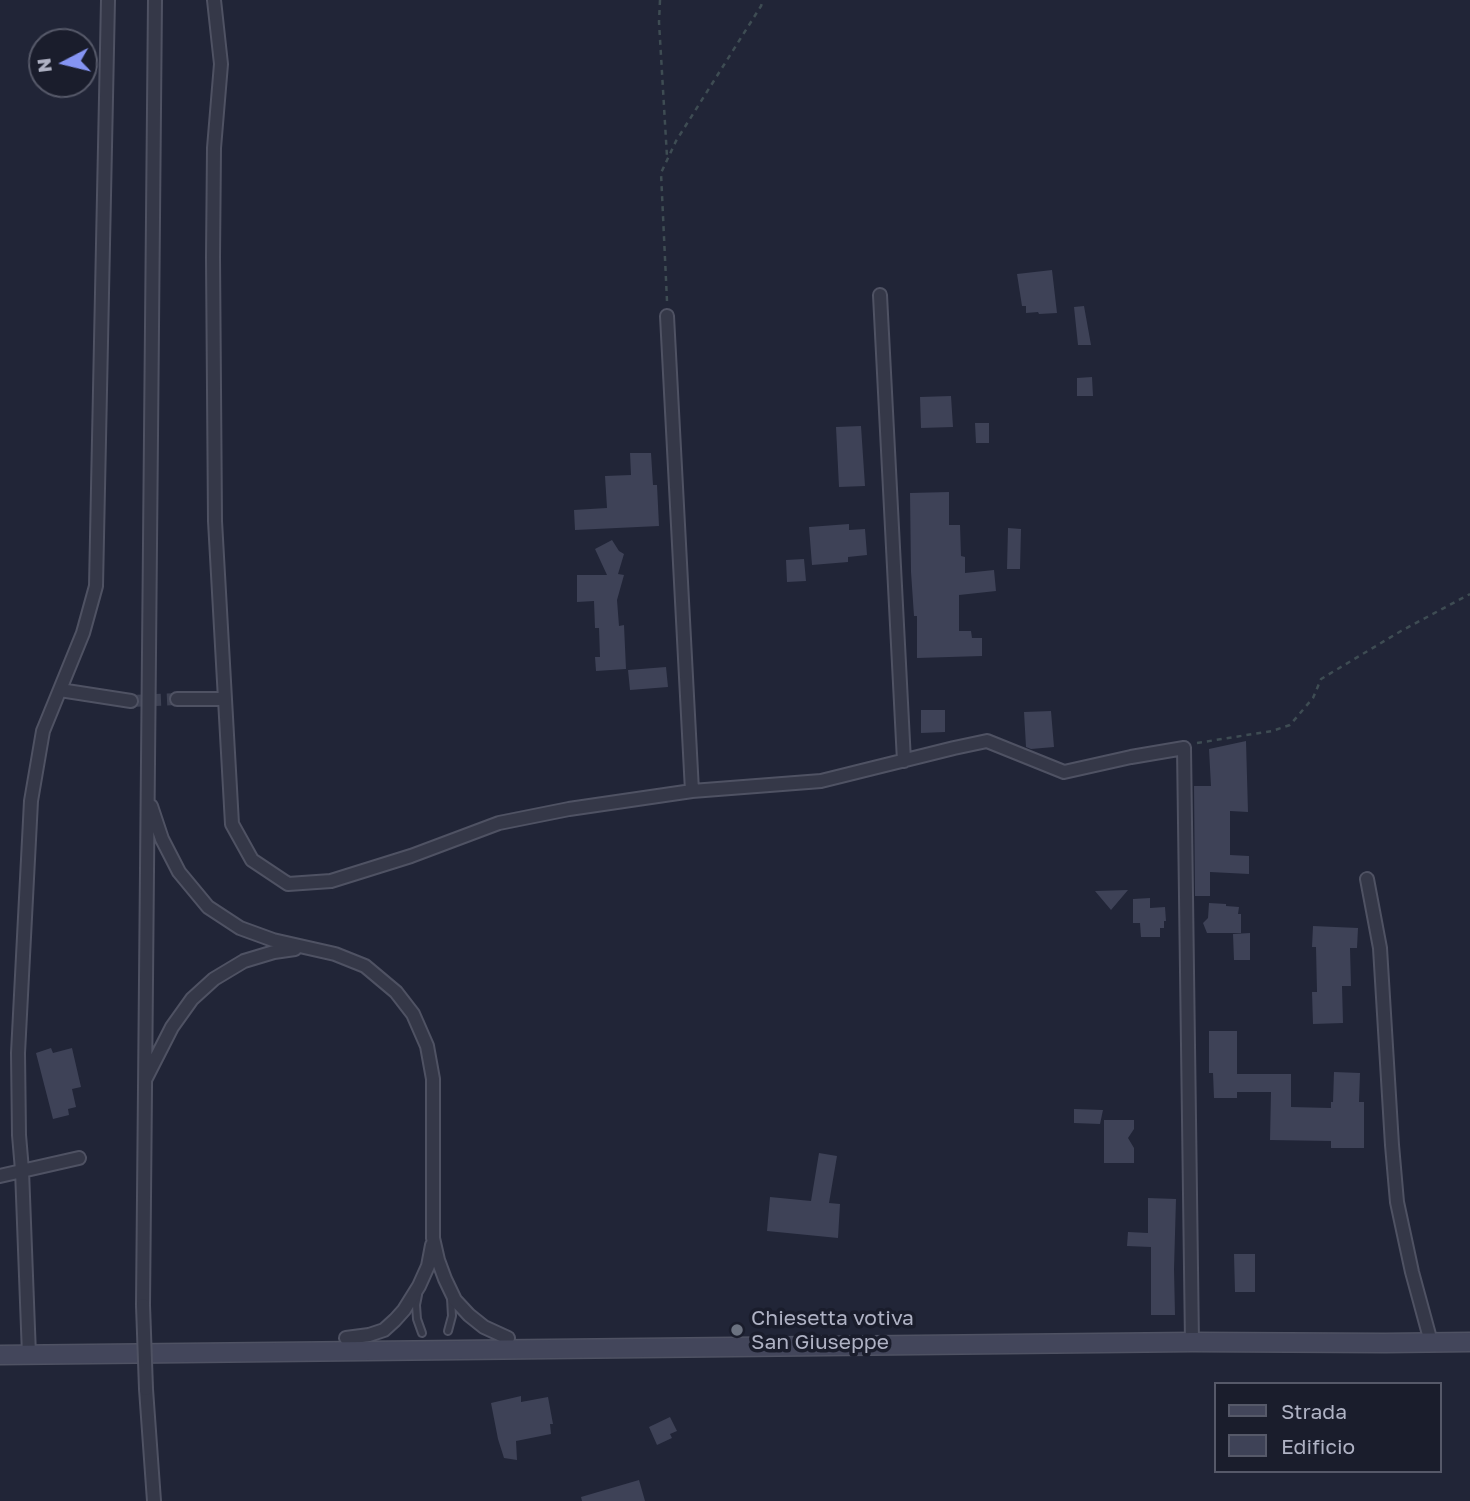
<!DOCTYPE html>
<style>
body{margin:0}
#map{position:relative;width:1470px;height:1501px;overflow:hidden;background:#212537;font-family:"Golos Text",sans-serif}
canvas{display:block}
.legend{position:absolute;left:1214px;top:1382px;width:228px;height:91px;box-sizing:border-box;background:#1a1d2c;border:2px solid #565969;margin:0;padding:9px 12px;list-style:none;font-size:21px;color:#afb2c4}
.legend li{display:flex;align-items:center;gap:14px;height:35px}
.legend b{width:35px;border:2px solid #565969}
.north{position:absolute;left:28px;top:28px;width:70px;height:70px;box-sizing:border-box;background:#1a1d2c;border:2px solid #565969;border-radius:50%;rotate:263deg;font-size:19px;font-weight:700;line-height:28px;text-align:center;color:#afb2c4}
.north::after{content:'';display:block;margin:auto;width:24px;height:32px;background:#8594f3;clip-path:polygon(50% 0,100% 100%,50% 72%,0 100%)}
</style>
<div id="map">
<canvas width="1470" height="1501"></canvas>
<ul class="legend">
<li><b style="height:9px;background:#43465b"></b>Strada</li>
<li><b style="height:19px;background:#3e4257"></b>Edificio</li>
</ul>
<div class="north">N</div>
</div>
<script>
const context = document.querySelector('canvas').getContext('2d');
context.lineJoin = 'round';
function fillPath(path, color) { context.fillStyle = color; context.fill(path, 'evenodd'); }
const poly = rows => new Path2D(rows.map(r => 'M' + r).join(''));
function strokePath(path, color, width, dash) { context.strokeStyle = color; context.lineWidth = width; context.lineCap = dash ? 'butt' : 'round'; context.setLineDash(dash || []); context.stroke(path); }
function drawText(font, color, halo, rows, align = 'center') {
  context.font = font + ' "Golos Text",sans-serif'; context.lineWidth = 7; context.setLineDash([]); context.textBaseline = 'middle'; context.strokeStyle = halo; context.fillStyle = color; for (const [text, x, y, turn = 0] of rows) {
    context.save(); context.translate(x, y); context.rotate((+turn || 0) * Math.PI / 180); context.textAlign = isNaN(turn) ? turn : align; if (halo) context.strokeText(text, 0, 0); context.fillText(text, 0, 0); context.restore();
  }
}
const building = poly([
 [1052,270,1057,313,1039,314,1038,312,1026,313,1026,306,1022,306,1017,274],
 [1084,306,1091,345,1078,345,1074,307],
 [1092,377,1093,396,1077,396,1077,378],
 [951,396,953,427,921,428,920,397],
 [975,423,989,423,989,443,976,443],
 [861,426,865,486,839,487,836,427],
 [630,453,651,453,653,485,657,485,659,526,575,530,574,510,607,508,605,476,631,475],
 [949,492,949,525,960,525,961,556,965,557,965,573,994,570,996,591,959,595,959,631,971,631,972,638,982,638,982,656,917,658,917,616,914,616,911,572,910,493],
 [849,524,849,530,865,529,867,555,848,557,848,562,812,565,809,527],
 [1008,528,1021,529,1020,569,1007,569],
 [612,540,619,551,624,554,618,574,624,575,617,600,619,626,624,625,626,669,596,671,595,657,600,657,599,628,595,628,594,601,577,602,577,575,607,575,595,549],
 [804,559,806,581,787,582,786,560],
 [666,667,668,687,630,690,628,670],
 [921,710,945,710,945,732,921,733],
 [1051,711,1054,747,1031,749,1026,747,1024,712],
 [1246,741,1248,812,1230,811,1230,855,1249,856,1249,874,1210,872,1210,896,1195,896,1194,786,1211,786,1209,749],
 [1128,890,1111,910,1095,891],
 [1150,898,1150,908,1165,907,1166,921,1164,921,1164,928,1160,928,1160,937,1141,937,1140,923,1133,923,1133,899],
 [1209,903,1226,904,1226,906,1239,907,1238,914,1241,914,1241,933,1207,933,1203,923,1208,918],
 [1313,926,1358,928,1357,948,1350,948,1351,986,1342,986,1343,1023,1313,1024,1312,992,1317,992,1316,947,1312,947],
 [1250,933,1250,960,1234,960,1233,934],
 [1209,1031,1237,1031,1237,1074,1291,1074,1291,1107,1331,1108,1331,1102,1333,1102,1334,1072,1360,1073,1359,1102,1364,1102,1364,1148,1331,1148,1331,1141,1270,1140,1271,1092,1237,1092,1237,1098,1214,1098,1213,1073,1209,1073],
 [51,1048,53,1053,72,1048,81,1087,72,1089,76,1107,68,1109,69,1115,53,1119,36,1053],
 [1074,1109,1103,1110,1100,1124,1074,1123],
 [1104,1120,1134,1120,1134,1129,1128,1138,1134,1148,1134,1163,1104,1163],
 [819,1153,837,1156,829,1203,840,1204,838,1238,767,1231,770,1197,811,1201],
 [1148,1198,1176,1199,1174,1269,1175,1315,1151,1315,1151,1247,1127,1246,1128,1232,1148,1233],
 [1234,1254,1255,1254,1255,1292,1235,1292],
 [521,1396,521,1402,548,1397,553,1424,550,1424,551,1434,516,1441,517,1460,504,1458,498,1439,491,1403],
 [670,1417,677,1431,670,1434,672,1438,657,1445,649,1427],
 [639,1480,645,1501,582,1501,581,1497]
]);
const minorTunnel = poly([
 [131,701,177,699]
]);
const path = poly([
 [660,0,659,22,667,157],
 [667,301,661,173,676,141,761,6,763,0],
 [1197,743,1272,731,1290,725,1313,698,1321,679,1401,631,1470,594]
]);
const service = poly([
 [418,1295,416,1305,417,1319,422,1333],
 [448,1331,452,1316,451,1298]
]);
const minor = poly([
 [214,0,221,64,214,148,213,257,215,521,232,824,252,860,288,884,331,881,411,856,499,823,569,809,692,791,821,781,954,748,987,741,1064,772,1131,757,1184,748,1192,1342],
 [880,295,904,761],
 [667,316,692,791],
 [60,690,131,701],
 [177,699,224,699],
 [151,806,162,839,179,872,208,907,240,928,273,940,335,954,365,966,396,992,413,1014,427,1046,433,1079,433,1238,438,1260,445,1279,455,1300,469,1315,484,1327,508,1338],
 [1367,879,1380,948,1392,1145,1397,1202,1412,1272,1431,1342],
 [146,1078,172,1027,192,999,214,979,244,961,274,952,295,949],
 [0,1176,79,1158],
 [143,1305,155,0],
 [346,1338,369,1335,384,1330,395,1320,404,1310,419,1286,428,1266,432,1245],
 [29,1355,22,1170,19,1135,18,1053,31,801,43,731,83,633,96,586,108,0],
 [146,1389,154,1501]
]);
const secondary = poly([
 [0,1355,1192,1342,1385,1343,1470,1342]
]);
const minorBridge = poly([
 [143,1305,146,1389]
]);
const markers = [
 [737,1330,7,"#6b7280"]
];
const poiNames = [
 ["Chiesetta votiva",751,1318],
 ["San Giuseppe",751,1342]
];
fillPath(building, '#3e4257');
strokePath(minorTunnel, '#3d4153', 12, [12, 6]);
strokePath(service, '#4f5263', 10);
strokePath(minor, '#4f5263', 16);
strokePath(secondary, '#4f5263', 21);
strokePath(path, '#3e4c53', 2.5, [5, 5]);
strokePath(service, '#353848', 6);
strokePath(minor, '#353848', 12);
strokePath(secondary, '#43465b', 18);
strokePath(minorBridge, '#4f5263', 16, []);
strokePath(minorBridge, '#353848', 12);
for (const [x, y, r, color] of markers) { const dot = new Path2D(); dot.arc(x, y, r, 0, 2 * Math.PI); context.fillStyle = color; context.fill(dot); strokePath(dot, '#1a1d2c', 2.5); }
drawText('21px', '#afb2c4', '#1a1d2c', poiNames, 'left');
</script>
